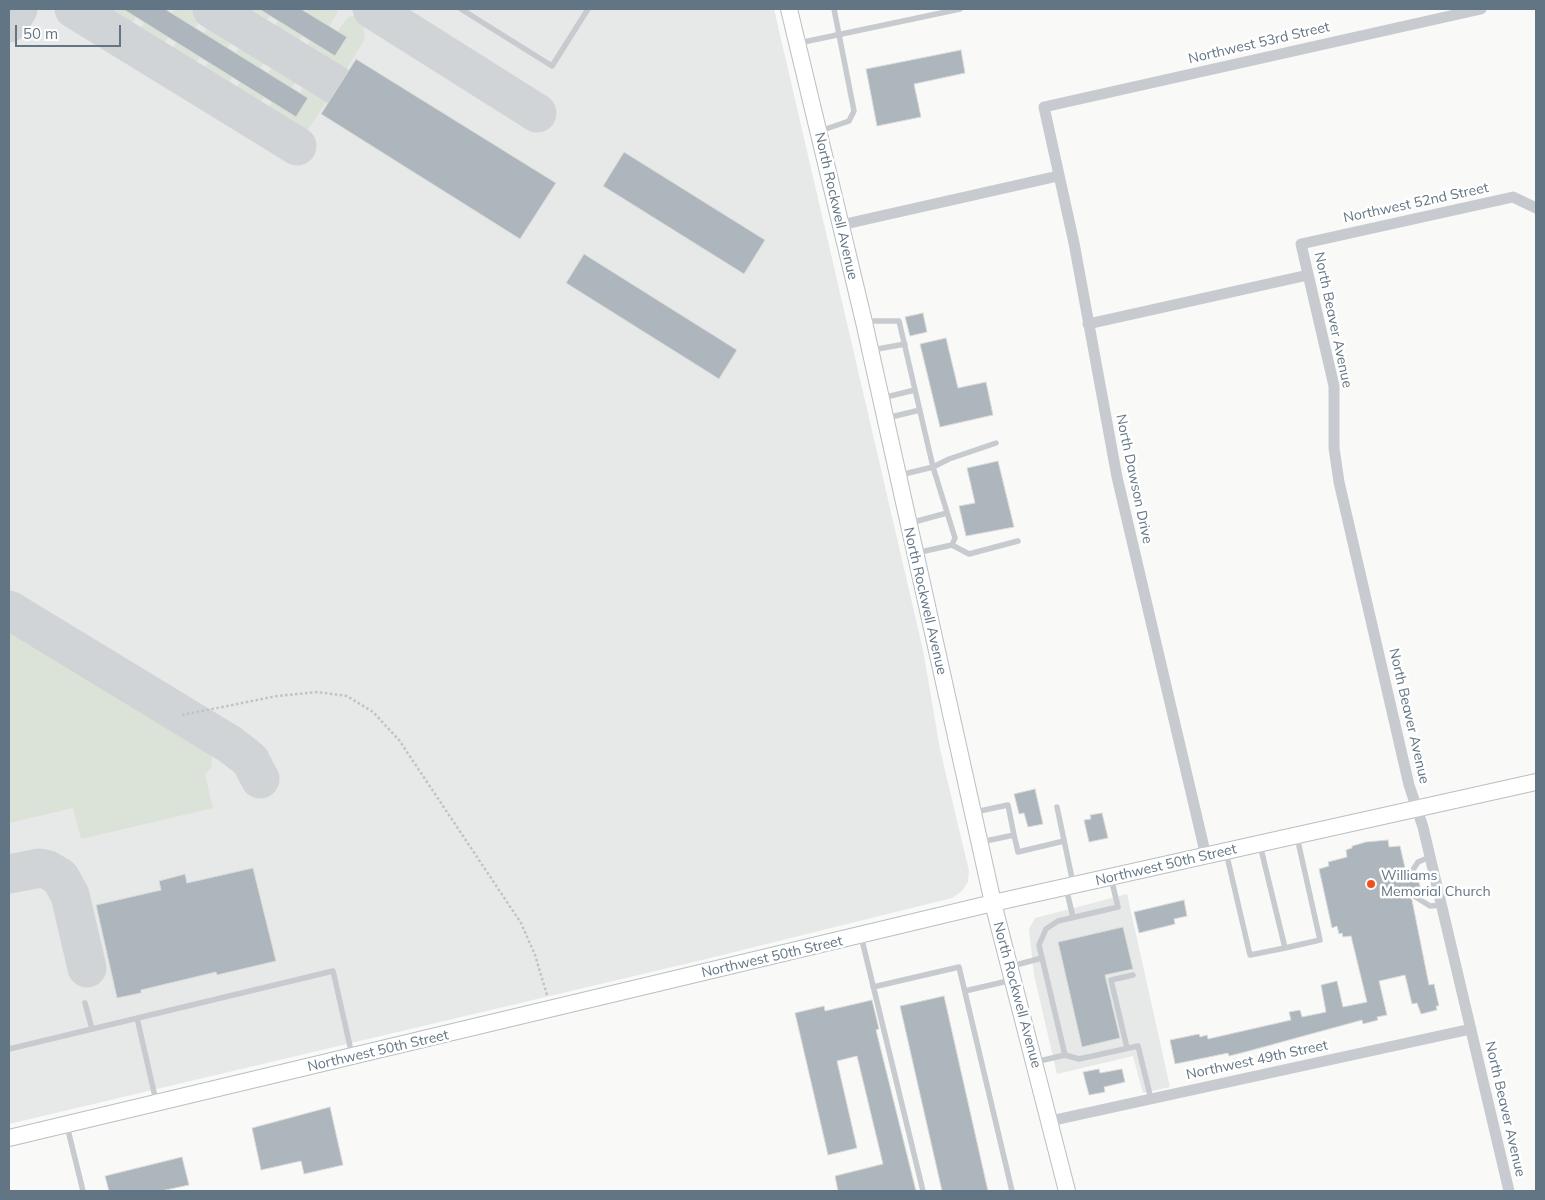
<!DOCTYPE html>
<style>
body{margin:0}
#map{position:relative;width:1545px;height:1200px;overflow:hidden;background:#f9f9f7;font-family:Mulish,sans-serif}
canvas{display:block}
.frame{position:absolute;inset:0;border:10px solid #627584;pointer-events:none}
.scale{position:absolute;left:15px;top:25px;width:106px;height:22px;box-sizing:border-box;border:2px solid #627584;border-top:0;padding-left:6px;font-size:15px;line-height:18px;white-space:nowrap;color:#627584;-webkit-text-stroke:4px #fff;paint-order:stroke}
</style>
<div id="map">
<canvas width="1545" height="1200"></canvas>
<div class="frame"></div>
<div class="scale">50 m</div>
</div>
<script>
const context = document.querySelector('canvas').getContext('2d');
context.lineJoin = 'round';
function fillPath(path, color) { context.fillStyle = color; context.fill(path, 'evenodd'); }
const poly = rows => new Path2D(rows.map(r => 'M' + r).join(''));
function strokePath(path, color, width, dash) { context.strokeStyle = color; context.lineWidth = width; context.lineCap = dash ? 'butt' : 'round'; context.setLineDash(dash || []); context.stroke(path); }
function drawText(font, color, halo, rows, align = 'center') {
  context.font = font + ' Mulish,sans-serif'; context.lineWidth = 5; context.setLineDash([]); context.textBaseline = 'middle'; context.strokeStyle = halo; context.fillStyle = color; for (const [text, x, y, turn = 0] of rows) {
    context.save(); context.translate(x, y); context.rotate((+turn || 0) * Math.PI / 180); context.textAlign = isNaN(turn) ? turn : align; if (halo) context.strokeText(text, 0, 0); context.fillText(text, 0, 0); context.restore();
  }
}
const built = poly([
 [9,9,774,9,923,650,940,749,969,871,968,882,962,891,952,898,702,960,9,1124],
 [1127,894,1170,1087,1143,1093,1133,1056,1057,1074,1034,975,1029,929,1035,918]
]);
const green = poly([
 [91,9,130,9,128,12,136,17,130,27,122,28],
 [175,9,196,9,201,19,195,28,172,13],
 [241,9,258,9,270,16,264,24,255,26,243,18],
 [308,9,338,9,338,11,329,26,306,12],
 [353,16,363,22,365,38,340,80,306,58,305,50,310,41,335,56,346,37,338,31,348,17],
 [278,21,302,36,296,45,287,46,274,38,273,30],
 [144,22,168,37,162,46,154,48,140,40,138,33],
 [218,23,231,31,233,39,227,48,204,33,209,24],
 [176,42,200,57,194,66,185,68,173,60,170,54],
 [250,42,263,51,265,60,260,68,236,53,241,44],
 [208,62,232,77,227,85,219,88,203,79,202,72],
 [282,62,295,70,297,79,292,88,268,73,274,65],
 [240,82,264,97,259,105,250,108,236,100,234,92],
 [316,83,332,94,306,132,294,135,269,119,266,112,272,102,296,117,308,98,300,93,305,84],
 [9,628,211,751,212,766,205,775,213,808,81,839,73,808,9,823]
]);
const taxiway = poly([
 [74,9,297,146],
 [212,9,336,85],
 [372,9,537,113],
 [9,23,18,9],
 [9,610,231,745,250,760,260,779],
 [9,874,40,868,48,870,60,877,70,895,87,968]
]);
const building = poly([
 [123,9,165,9,308,98,296,117,123,9],
 [259,9,301,9,347,37,335,56,259,9],
 [961,50,965,73,914,84,921,117,877,126,866,69,961,50],
 [356,59,556,183,520,239,321,114,356,59],
 [624,152,765,240,744,274,603,186,624,152],
 [584,254,737,350,719,379,566,283,584,254],
 [923,313,927,332,910,336,905,317,923,313],
 [946,338,958,388,986,382,993,415,940,427,920,344,946,338],
 [998,461,1014,527,966,536,959,506,975,503,967,468,998,461],
 [1035,789,1043,824,1028,827,1024,813,1019,814,1014,794,1035,789],
 [1102,813,1108,838,1089,842,1084,820,1091,819,1090,815,1102,813],
 [1388,840,1389,847,1400,846,1406,872,1405,879,1409,881,1418,876,1421,892,1412,892,1409,896,1412,900,1429,985,1434,984,1439,1006,1436,1006,1437,1010,1421,1014,1417,1003,1412,1004,1405,975,1379,981,1387,1015,1377,1017,1378,1020,1363,1024,1362,1020,1245,1052,1229,1056,1228,1053,1175,1064,1170,1040,1199,1034,1200,1037,1207,1035,1208,1039,1256,1028,1291,1020,1289,1012,1300,1010,1302,1017,1326,1012,1321,985,1337,981,1343,1007,1367,1002,1351,936,1343,937,1342,933,1339,934,1337,926,1332,928,1319,869,1329,866,1328,862,1347,857,1346,850,1352,848,1352,846,1366,842,1388,840],
 [253,868,276,961,217,975,216,972,141,990,141,993,117,998,96,905,161,890,159,881,185,874,187,883,253,868],
 [1184,900,1187,916,1174,919,1175,924,1139,933,1134,912,1184,900],
 [1123,927,1133,969,1105,975,1120,1038,1082,1047,1058,942,1123,927],
 [944,996,988,1191,942,1191,900,1006,944,996],
 [872,1000,879,1029,876,1030,916,1191,838,1191,835,1176,883,1164,857,1056,837,1061,857,1148,828,1155,795,1013,824,1006,825,1011,872,1000],
 [1099,1069,1100,1073,1122,1069,1125,1082,1104,1087,1105,1092,1089,1095,1083,1072,1099,1069],
 [330,1107,343,1165,304,1174,301,1161,261,1170,252,1128,330,1107],
 [182,1157,189,1185,161,1191,109,1191,105,1176,182,1157]
]);
const path = poly([
 [182,715,277,696,317,692,347,696,373,712,399,740,521,923,535,955,547,995]
]);
const lane = poly([
 [461,9,552,66,588,9],
 [799,43,960,9],
 [820,131,849,121,854,111,834,9],
 [866,321,899,321,933,467,955,538,952,545,916,553],
 [872,350,905,344],
 [882,398,915,390],
 [887,418,920,410],
 [900,475,933,467,949,459,996,443],
 [910,523,947,513],
 [952,545,969,554,1018,541],
 [1057,807,1073,883],
 [975,812,1008,805,1014,835,981,842],
 [1014,835,1018,852,1064,841],
 [1260,845,1285,948],
 [1226,852,1250,955,1285,948,1320,940,1297,837],
 [1409,876,1418,862,1430,857],
 [1066,888,1073,917],
 [1414,896,1430,906,1441,905],
 [861,936,923,1191],
 [1012,966,1042,958],
 [873,987,959,967,1012,1191],
 [965,991,1012,980],
 [85,1003,92,1029],
 [137,1018,156,1101],
 [1127,1048,1111,980,1133,975],
 [9,1049,333,971,352,1055],
 [1065,1055,1039,945,1046,929,1058,921,1118,907,1111,878],
 [1035,1062,1065,1055,1079,1059,1138,1046,1151,1099],
 [67,1126,83,1191]
]);
const street = poly([
 [841,225,1058,176],
 [1088,324,1308,275],
 [1206,856,1117,477,1074,243,1044,107,1481,9],
 [1050,1121,1471,1029],
 [1509,1191,1423,827,1409,785,1339,482,1334,448,1334,386,1301,244,1513,197,1536,208]
]);
const secondary = poly([
 [789,9,864,322,993,903,1067,1191],
 [9,1138,993,903,1536,782]
]);
const markers = [
 [1371,884,5,"#f24f1e"]
];
const streetNames = [
 ["Northwest 53rd Street",1259,43,-13],
 ["Northwest 52nd Street",1416,203,-12],
 ["North Rockwell Avenue",836,206,77],
 ["North Beaver Avenue",1333,320,78],
 ["North Dawson Drive",1134,479,78],
 ["North Rockwell Avenue",925,601,77],
 ["North Beaver Avenue",1409,716,77],
 ["Northwest 50th Street",1166,865,-13],
 ["Northwest 50th Street",772,957,-13],
 ["North Rockwell Avenue",1017,995,75],
 ["Northwest 50th Street",378,1051,-13],
 ["Northwest 49th Street",1257,1060,-12],
 ["North Beaver Avenue",1505,1109,77]
];
const poiNames = [
 ["Williams",1381,876],
 ["Memorial Church",1381,892]
];
fillPath(built, '#e7e8e8');
fillPath(green, '#dbe2d7');
strokePath(taxiway, '#d1d4d6', 39);
fillPath(building, '#adb6bc');
strokePath(building, '#dbdbd9', 1);
strokePath(secondary, '#b9bfc3', 18);
strokePath(path, '#c0c3c5', 2.5, [2.5, 2.5]);
strokePath(lane, '#c7cbcf', 5.5);
strokePath(street, '#c7cbcf', 11);
strokePath(secondary, '#fff', 16);
for (const [x, y, r, color] of markers) { const dot = new Path2D(); dot.arc(x, y, r, 0, 2 * Math.PI); context.fillStyle = color; context.fill(dot); strokePath(dot, '#fff', 2); }
drawText('14px', '#627584', '#fff', streetNames);
drawText('14px', '#627584', '#fff', poiNames, 'left');
</script>
